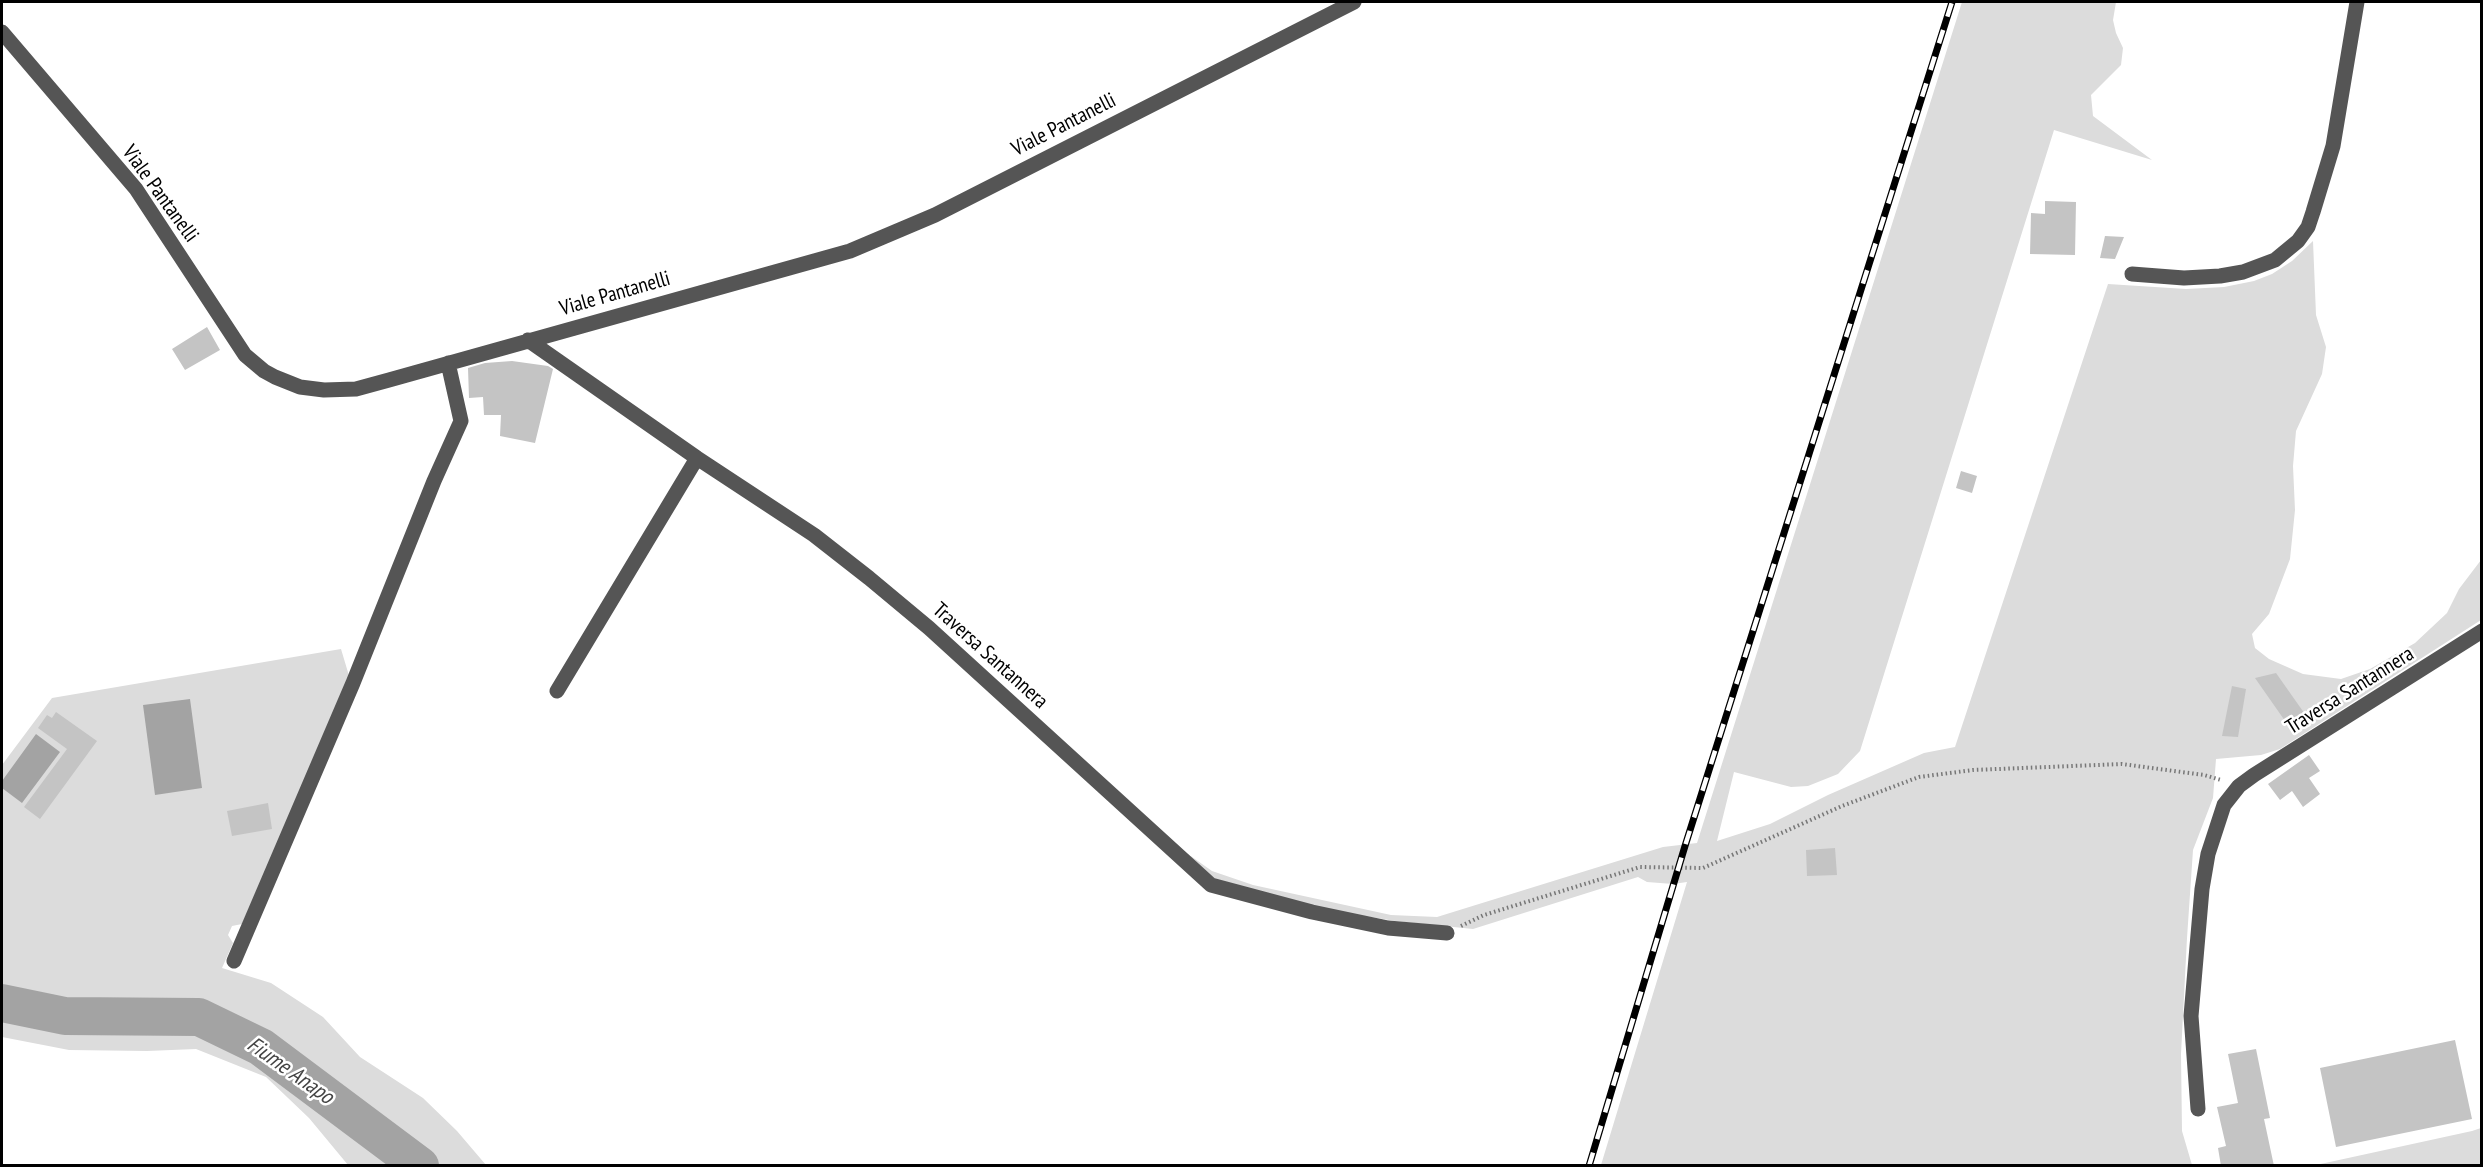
<!DOCTYPE html>
<style>
body{margin:0}
#map{position:relative;width:2483px;height:1167px;overflow:hidden;background:#fff;font-family:"PT Sans Narrow",sans-serif}
canvas{display:block}
.frame{position:absolute;inset:0;border:3px solid #000;pointer-events:none}
</style>
<div id="map">
<canvas width="2483" height="1167"></canvas>
<div class="frame"></div>
</div>
<script>
const context = document.querySelector('canvas').getContext('2d');
context.lineJoin = 'round';
function fillPath(path, color) { context.fillStyle = color; context.fill(path, 'evenodd'); }
const poly = rows => new Path2D(rows.map(r => 'M' + r).join(''));
function strokePath(path, color, width, dash) { context.strokeStyle = color; context.lineWidth = width; context.lineCap = dash ? 'butt' : 'round'; context.setLineDash(dash || []); context.stroke(path); }
function drawText(font, color, halo, rows, align = 'center') {
  context.font = font + ' "PT Sans Narrow",sans-serif'; context.lineWidth = 5; context.setLineDash([]); context.textBaseline = 'middle'; context.strokeStyle = halo; context.fillStyle = color; for (const [text, x, y, turn = 0] of rows) {
    context.save(); context.translate(x, y); context.rotate((+turn || 0) * Math.PI / 180); context.textAlign = isNaN(turn) ? turn : align; if (halo) context.strokeText(text, 0, 0); context.fillText(text, 0, 0); context.restore();
  }
}
const green = poly([
 [1962,2,2116,2,2113,20,2116,33,2123,48,2121,65,2091,95,2093,116,2152,160,2054,130,1860,751,1838,774,1808,786,1791,787,1734,772,1717,841,1770,824,1828,795,1924,753,1955,747,2108,284,2186,289,2224,287,2254,281,2272,274,2292,261,2313,241,2316,315,2326,347,2322,374,2296,431,2293,466,2295,510,2290,559,2269,614,2252,634,2255,648,2269,659,2303,674,2341,679,2370,669,2415,643,2447,613,2459,589,2481,560,2481,620,2280,749,2261,755,2216,759,2213,798,2193,850,2187,938,2181,1054,2182,1131,2192,1165,1601,1165,1687,882,1673,884,1647,882,1638,877,1473,929,1395,921,1328,910,1216,880,1178,847,1212,871,1253,885,1391,915,1437,917,1663,847,1697,843],
 [341,649,350,679,242,924,232,926,228,935,233,943,222,968,271,983,323,1017,360,1057,423,1098,457,1131,486,1165,348,1165,309,1118,266,1077,196,1049,147,1051,69,1050,2,1037,2,765,52,698],
 [2481,1128,2481,1165,2316,1165,2472,1131]
]);
const water = poly([
 [190,699,202,788,155,795,143,705],
 [36,734,60,752,22,803,2,788,2,781]
]);
const river = poly([
 [2,1003,65,1016,199,1017,261,1047,420,1166]
]);
const building = poly([
 [2045,201,2076,202,2075,255,2030,254,2031,213,2045,214],
 [2105,236,2124,237,2115,259,2100,258],
 [207,327,220,350,185,370,172,349],
 [512,361,548,366,553,369,535,443,500,436,501,415,484,415,483,397,469,398,468,368,485,363],
 [1961,471,1977,476,1972,493,1956,488],
 [2276,673,2307,717,2290,728,2255,678],
 [2232,686,2246,689,2238,737,2222,736],
 [56,712,97,741,40,819,24,807,67,749,38,728,47,715,52,718],
 [2309,755,2320,771,2309,778,2320,794,2303,807,2292,791,2280,800,2268,784],
 [268,803,272,829,232,836,227,811],
 [1835,848,1837,875,1807,876,1806,850],
 [2455,1040,2472,1119,2336,1147,2320,1068],
 [2256,1049,2270,1118,2264,1119,2274,1166,2221,1166,2218,1148,2226,1146,2217,1107,2238,1103,2228,1054]
]);
const path = poly([
 [1461,926,1484,915,1640,867,1703,868,1842,806,1919,777,1973,770,2122,764,2204,775,2221,780]
]);
const minor = poly([
 [2,32,136,189,245,355,264,371,275,377,300,387,324,390,356,389,389,380,850,251,935,215,1354,2],
 [2132,274,2184,278,2220,276,2243,272,2275,260,2298,241,2308,227,2313,212,2333,146,2357,2],
 [528,340,697,458,814,535,869,578,929,628,1211,885,1312,912,1388,928,1447,933],
 [557,691,697,458],
 [234,961,353,683,434,481,461,421,448,363],
 [2198,1109,2191,1016,2202,889,2208,854,2224,805,2239,786,2254,775,2482,631]
]);
const rail = poly([
 [1589,1166,1685,846,1952,2]
]);
const streetNames = [
 ["Viale Pantanelli",1064,125,-27],
 ["Viale Pantanelli",160,194,54],
 ["Viale Pantanelli",615,294,-16],
 ["Traversa Santannera",990,656,42],
 ["Traversa Santannera",2350,691,-32]
];
const waterNames = [
 ["Fiume Anapo",290,1071,35]
];
fillPath(green, '#dcdcdc');
fillPath(water, '#a3a3a3');
strokePath(river, '#a3a3a3', 38);
fillPath(building, '#c4c4c4');
strokePath(path, '#777', 4, [1.5, 3]);
strokePath(minor, '#555', 15);
strokePath(rail, '#000', 7);
strokePath(rail, '#fff', 4.5, [14]);
drawText('21px', '#000', '#fff', streetNames);
drawText('italic 22px', '#444', '#fff', waterNames);
</script>
